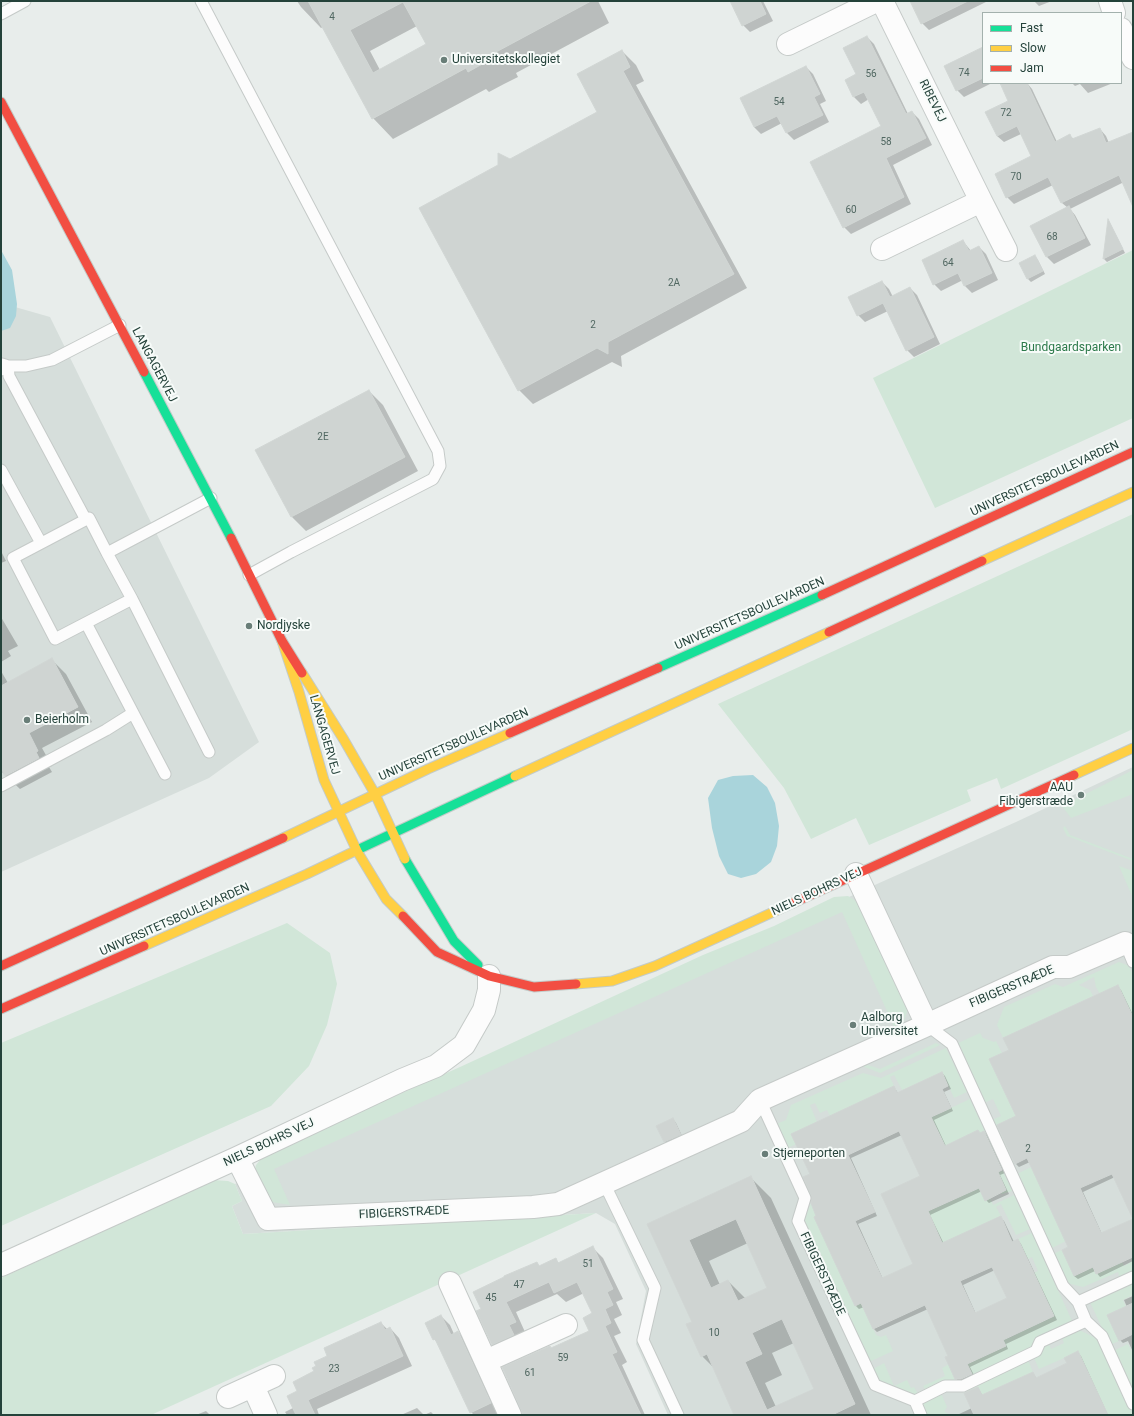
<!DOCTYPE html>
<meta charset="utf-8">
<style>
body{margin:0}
#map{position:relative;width:1134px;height:1416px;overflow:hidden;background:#e8edeb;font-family:Roboto,sans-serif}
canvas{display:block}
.frame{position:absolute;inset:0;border:2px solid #24423a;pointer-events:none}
.legend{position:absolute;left:982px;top:12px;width:140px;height:72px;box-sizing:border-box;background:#f7fbf9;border:1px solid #a3b1ad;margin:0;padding:5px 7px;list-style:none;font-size:12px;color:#24423a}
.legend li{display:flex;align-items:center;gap:8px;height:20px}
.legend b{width:20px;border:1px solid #a3b1ad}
</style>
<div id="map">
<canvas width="1134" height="1416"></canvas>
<div class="frame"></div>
<ul class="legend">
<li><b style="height:5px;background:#16e098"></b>Fast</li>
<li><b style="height:5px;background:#ffcf43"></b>Slow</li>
<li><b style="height:5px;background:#f24e42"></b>Jam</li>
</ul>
</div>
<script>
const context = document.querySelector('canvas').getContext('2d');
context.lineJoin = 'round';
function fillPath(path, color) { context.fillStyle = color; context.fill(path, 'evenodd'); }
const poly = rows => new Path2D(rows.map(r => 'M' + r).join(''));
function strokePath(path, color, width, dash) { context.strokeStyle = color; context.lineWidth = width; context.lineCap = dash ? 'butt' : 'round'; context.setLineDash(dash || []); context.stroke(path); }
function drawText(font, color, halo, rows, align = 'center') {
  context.font = font + ' Roboto,sans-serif'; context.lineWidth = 4; context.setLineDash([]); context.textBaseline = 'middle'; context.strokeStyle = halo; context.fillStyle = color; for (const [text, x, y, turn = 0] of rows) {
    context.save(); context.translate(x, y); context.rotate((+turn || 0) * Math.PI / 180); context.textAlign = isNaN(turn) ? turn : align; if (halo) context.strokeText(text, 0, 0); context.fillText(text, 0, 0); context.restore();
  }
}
const built = poly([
 [1,303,50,317,259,742,209,778,1,872],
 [1133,767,1133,1415,668,1415,636,1344,646,1291,615,1224,596,1213,243,1234,232,1206,242,1201,235,1184,262,1171,268,1166,877,884,1016,822]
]);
const green = poly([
 [1133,250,1133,418,935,508,873,378],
 [1133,514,1133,729,1001,789,997,778,967,790,971,801,869,845,856,818,811,839,784,788,718,704],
 [1133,770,1133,794,1071,818,1062,806],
 [1065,826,1070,835,1133,859,1133,861,1067,836,1063,828],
 [1119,866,1133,871,1133,898],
 [848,896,859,903,908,1009,902,1027,896,1031,842,912,274,1169,290,1205,272,1202,260,1192,253,1176,256,1165,265,1154,460,1067,703,955,774,926,834,897],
 [287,923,330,953,337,984,327,1025,309,1066,271,1106,1,1226,1,1043],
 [1119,962,1129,966,1133,975,1133,1017,1118,986,1100,994,1096,987,1094,977,1079,985,1090,990,1093,996,1003,1038,997,1025,1004,1007,1055,984,1063,987],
 [980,1033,983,1038,994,1042,996,1041,1002,1053,989,1059,1019,1122,1010,1119,996,1125,1014,1164,1013,1165,992,1120,1001,1116,993,1099,984,1103,956,1044],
 [936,1043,940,1045,880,1073,862,1066,787,1101,784,1099,862,1063,880,1069],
 [946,1048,967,1092,954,1098,942,1072,902,1090,894,1075,890,1077,894,1086,830,1116,827,1110,820,1113,815,1103,810,1105,817,1122,791,1134,796,1144,788,1148,790,1153,788,1154,774,1125,786,1120,791,1105,863,1073,881,1078],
 [970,1099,1002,1168,994,1172,997,1173,1003,1171,1012,1191,1002,1194,1001,1193,1006,1190,1004,1185,990,1198,993,1205,1014,1195,1030,1229,1016,1235,1001,1204,996,1207,1001,1216,946,1250,931,1218,914,1218,966,1194,934,1123,925,1120],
 [1037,1164,1066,1241,1052,1248,1017,1174],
 [213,1180,228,1181,235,1184,242,1201,232,1206,243,1234,596,1213,151,1415,1,1415,1,1278],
 [812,1190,833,1208,814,1217,855,1306,861,1303,876,1335,881,1337,886,1335,893,1351,869,1362,817,1247,814,1249,803,1223,811,1203,806,1193],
 [1032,1233,1073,1323,1031,1350,974,1377,968,1365,952,1372,955,1380,953,1381,949,1380,926,1391,923,1386,945,1376,942,1368,951,1363,997,1328,1003,1325,1009,1338,1035,1325,1037,1316,1040,1323,1054,1316,1034,1273,1038,1271,1032,1257,1028,1259,1018,1239],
 [1062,1250,1074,1276,1087,1270,1090,1262,1096,1274,1122,1262,1124,1266,1133,1261,1133,1272,1120,1278,1118,1272,1083,1287,1067,1283,1053,1254],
 [1133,1280,1133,1295,1123,1300,1127,1309,1119,1341,1110,1345,1089,1300],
 [1077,1329,1098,1339,1133,1415,1108,1415,1078,1352,1039,1369,1034,1358,1041,1345,1048,1342,1051,1349,1064,1343,1061,1336],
 [1128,1344,1133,1354,1133,1392,1113,1351],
 [1028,1360,1033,1372,968,1401,963,1391],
 [884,1363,894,1386,907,1380,911,1388,914,1387,918,1394,913,1396,881,1384,873,1369],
 [941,1393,947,1407,945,1410,945,1412,951,1415,924,1415,919,1403]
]);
const water = poly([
 [1,250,12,270,17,304,16,316,10,328,1,331],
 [753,775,767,787,775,803,779,826,777,846,771,862,756,874,741,878,728,874,719,856,712,828,708,798,718,780,733,776]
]);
const shadow = poly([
 [297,1,598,1,609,23,516,73,518,77,504,84,489,92,486,89,393,139,373,118,323,27,321,28,301,7],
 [417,26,427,45,380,70,370,51],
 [731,1,763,1,773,21,750,32,743,25],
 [911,1,988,1,929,30,922,23],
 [1034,1,1052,1,1039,6],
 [867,37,874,44,908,114,912,112,919,119,932,145,893,165,911,204,851,234,844,227,883,126,869,99,861,104,854,97,857,75],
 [983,48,983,83,992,83,964,97,957,90],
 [622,51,636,65,644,81,636,85,747,288,621,356,622,367,612,362,533,404,519,390,598,112],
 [806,67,813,74,826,101,820,104,829,122,794,140,787,133,782,123,761,134,754,127],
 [1001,83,1027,83,1032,89,1057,142,1070,136,1074,139,1100,129,1106,136,1109,143,1133,133,1133,187,1124,182,1070,209,1075,215,1091,245,1054,264,1047,257,1032,226,1068,208,1062,203,1053,185,1014,204,1007,197,1032,156,1021,134,1004,142,997,136,1010,101],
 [1072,83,1113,83,1088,93,1080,84,1075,86],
 [1109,221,1125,253,1107,262,1104,259],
 [963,241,971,251,979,247,986,254,998,280,972,293,965,286,963,280,941,291,934,284],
 [1035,256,1038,260,1045,274,1031,282,1028,279,1021,263],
 [882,282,889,289,893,297,910,288,917,295,940,344,914,357,907,350,888,311,865,322,858,315],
 [369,391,383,405,418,471,306,531,292,517,256,451],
 [1,551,6,561,1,563],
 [1,617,18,646,8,651,11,656,1,662],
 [52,660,66,674,92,722,42,748,52,766,49,767,52,772,20,789,1,771,1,671,8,683],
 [1118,987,1121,990,1133,1015,1133,1217,1115,1177,1083,1192,1102,1234,1133,1220,1133,1261,1100,1277,1095,1271,1078,1279,1074,1276,1070,1248,1030,1162,1019,1167,1016,1164,1017,1117,1010,1050],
 [942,1073,945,1076,951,1089,944,1092,953,1111,934,1120,946,1146,984,1132,987,1135,1005,1173,1000,1175,1009,1194,989,1203,986,1200,982,1191,930,1215,944,1244,1000,1217,1004,1221,1014,1242,1018,1240,1021,1244,1057,1320,1006,1344,1008,1349,970,1367,975,1377,959,1382,956,1378,949,1356,928,1309,877,1332,874,1329,864,1307,859,1309,856,1306,815,1217,818,1216,811,1174,894,1087,898,1093],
 [902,1135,921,1177,914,1264,883,1279,858,1224,877,1216,851,1158],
 [995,1270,1008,1299,976,1314,963,1285],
 [673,1119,676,1123,683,1138,668,1145,665,1142],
 [750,1177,771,1198,871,1415,736,1415,714,1368,702,1356,693,1323,648,1225],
 [748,1243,769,1288,746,1299,728,1281,720,1285,709,1261],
 [794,1343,815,1389,776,1407,765,1383,782,1375,772,1353],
 [593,1248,603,1258,623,1299,616,1302,622,1315,614,1319,621,1333,614,1336,627,1362,622,1365,645,1415,524,1415,552,1349,590,1331,594,1313,584,1293,566,1302,557,1294,516,1312,525,1332,503,1354,493,1344,482,1309,537,1263,540,1267,555,1259,559,1263],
 [1133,1296,1133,1352,1128,1341,1123,1343,1120,1340,1127,1307,1124,1300],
 [441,1316,450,1325,454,1334,458,1332,468,1342,500,1413,495,1415,474,1415,471,1412,440,1345,434,1339],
 [381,1323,387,1329,390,1328,399,1338,412,1366,317,1409,319,1415,287,1415,285,1412,293,1408,299,1391,328,1356],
 [1078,1353,1081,1356,1108,1415,957,1415,972,1408,978,1388,983,1396,1033,1373,1037,1379,1068,1364],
 [417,1408,424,1415,431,1412,434,1415,401,1415],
 [206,1411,210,1415,196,1415]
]);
const building = poly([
 [308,1,591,1,496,52,498,56,484,63,468,72,466,68,372,119,308,1],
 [403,2,426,44,373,73,350,30,403,2],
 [730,1,760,1,766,14,742,26,730,1],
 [910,1,968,1,921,24,910,1],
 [867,36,906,114,912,111,926,138,886,158,904,197,843,228,810,162,881,126,864,92,853,97,845,80,856,74,843,48,867,36],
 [983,47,983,78,956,91,944,66,983,47],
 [622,50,630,67,623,71,734,274,608,342,608,354,597,348,518,391,419,208,498,165,498,153,510,159,597,112,577,74,622,50],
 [806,66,820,94,814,97,823,115,786,133,777,116,754,127,740,98,806,66],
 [1000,83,1027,83,1055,142,1070,134,1072,139,1100,128,1106,143,1133,132,1133,207,1119,175,1061,203,1048,177,1006,198,995,174,1031,156,1017,126,997,136,985,112,1008,101,1000,83],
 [1069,206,1085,238,1046,257,1030,226,1069,206],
 [1108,219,1123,249,1103,259,1108,219],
 [963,240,969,251,979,246,992,273,964,286,958,273,933,285,922,260,963,240],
 [1035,255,1043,271,1027,279,1019,263,1035,255],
 [882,281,890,297,910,287,934,337,906,351,883,303,857,316,848,297,882,281],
 [369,390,405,457,291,517,255,450,369,390],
 [52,658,78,707,29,733,38,751,36,752,39,758,5,776,1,768,1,686,52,658],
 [1118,985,1133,1017,1133,1257,1096,1274,1093,1267,1074,1276,1062,1250,1068,1247,1027,1158,1015,1164,997,1125,1016,1116,989,1059,1009,1050,1003,1038,1118,985],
 [1112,1174,1133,1219,1101,1233,1080,1188,1112,1174],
 [942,1072,948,1086,942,1089,951,1108,931,1117,945,1146,978,1130,980,1133,984,1131,1002,1170,998,1172,1006,1190,985,1201,979,1188,928,1211,942,1243,1001,1216,1012,1242,1018,1239,1054,1316,1003,1340,1006,1346,967,1364,972,1374,961,1379,955,1379,945,1357,948,1356,925,1305,873,1329,861,1303,855,1306,814,1217,816,1216,811,1203,811,1195,803,1177,810,1174,791,1134,894,1086,897,1093,942,1072],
 [899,1131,920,1176,881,1194,913,1264,882,1278,855,1221,875,1212,848,1155,899,1131],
 [992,1267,1007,1298,975,1313,960,1281,992,1267],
 [673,1118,681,1135,664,1142,656,1126,673,1118],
 [751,1176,855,1404,832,1415,734,1415,707,1354,701,1357,686,1324,692,1322,647,1224,751,1176],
 [736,1219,767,1288,738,1301,728,1280,711,1288,689,1240,736,1219],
 [782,1319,814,1389,767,1410,745,1362,762,1354,752,1333,782,1319],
 [593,1246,613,1289,607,1292,613,1305,605,1309,611,1323,605,1326,617,1352,612,1354,641,1415,523,1415,502,1367,550,1346,551,1348,589,1331,583,1318,592,1313,577,1282,554,1293,549,1282,506,1302,516,1322,509,1325,514,1335,492,1345,476,1311,481,1309,473,1292,504,1277,504,1276,537,1262,539,1266,556,1258,558,1263,593,1246],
 [1133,1303,1133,1334,1119,1341,1107,1315,1133,1303],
 [441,1315,451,1335,458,1331,491,1403,470,1413,435,1339,433,1340,425,1323,441,1315],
 [381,1322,385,1330,390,1327,403,1356,308,1400,315,1415,296,1415,287,1396,297,1391,293,1382,314,1371,312,1368,316,1366,314,1362,327,1356,324,1348,381,1322],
 [1078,1351,1108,1415,974,1415,964,1393,978,1387,982,1395,1033,1372,1036,1378,1067,1363,1064,1358,1078,1351]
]);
const lane = poly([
 [201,1,438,451,440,466,433,479,291,552,249,575],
 [1,14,25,1],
 [2,364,8,366,26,366,52,360,120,325],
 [1,370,8,366,9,376,86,520],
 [1,470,41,543],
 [107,553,89,518,13,558,55,639,132,599,107,553,211,498],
 [132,599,209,752],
 [86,623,165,774],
 [1,786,106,730,133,713],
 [1125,943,1133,962],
 [927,1025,952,1044,1063,1286,1078,1302,1086,1321,1102,1336,1133,1404],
 [760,1100,805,1198,798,1221,875,1385,915,1401,921,1415],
 [604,1183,655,1288,643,1340,678,1415],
 [1078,1302,1133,1277],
 [915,1401,945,1386,963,1386,1036,1351,1040,1342,1086,1321]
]);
const street = poly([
 [1110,1,1114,13],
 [1121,29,1133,58],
 [788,44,876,1],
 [981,201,1006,250],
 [882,249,981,201,882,1],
 [927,1025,1053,967,1069,967,1125,943],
 [237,1158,268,1219,533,1207,558,1204,741,1121,760,1100,927,1025,856,874],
 [1,1265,237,1158,402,1080,436,1066,464,1045,484,1010,489,990,489,976],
 [450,1283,510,1415],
 [486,1361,566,1325],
 [253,1386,266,1415],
 [228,1397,274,1376]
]);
const fast = poly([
 [144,372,231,538],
 [658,668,822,595],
 [355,851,515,776],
 [405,859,454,941,478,965]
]);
const slow = poly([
 [982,561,1133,492],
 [282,641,299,692,324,780,357,851,386,899,403,916],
 [302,673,344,740,375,794,405,859],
 [1074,775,1133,748],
 [515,776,829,632],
 [283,838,428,769,510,733],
 [144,946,307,874,355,851],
 [576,984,612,981,655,966,793,903]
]);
const jam = poly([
 [1,102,144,372],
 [231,538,282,641,302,673],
 [822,595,1133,452],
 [829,632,982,561],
 [510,733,658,668],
 [793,903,1074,775],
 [403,916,437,952,489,976,534,987,576,984],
 [1,966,283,838],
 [1,1009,144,946]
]);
const markers = [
 [444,60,4,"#697e78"],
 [249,626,4,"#697e78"],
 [27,720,4,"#697e78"],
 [1081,795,4,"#697e78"],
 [853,1025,4,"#697e78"],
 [765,1154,4,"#697e78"]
];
const numberNames = [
 ["4",332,17],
 ["74",964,73],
 ["56",871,74],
 ["54",779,102],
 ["72",1006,113],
 ["58",886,142],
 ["70",1016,177],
 ["60",851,210],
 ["68",1052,237],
 ["64",948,263],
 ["2A",674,283],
 ["2",593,325],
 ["2E",323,437],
 ["2",1028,1149],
 ["51",588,1264],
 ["47",519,1285],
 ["45",491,1298],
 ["10",714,1333],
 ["59",563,1358],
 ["23",334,1369],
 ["61",530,1373]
];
const poiNames = [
 ["Universitetskollegiet",452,60],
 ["Nordjyske",257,626],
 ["Beierholm",35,720],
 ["AAU",1073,788,"right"],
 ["Fibigerstræde",1073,802,"right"],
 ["Aalborg",861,1018],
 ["Universitet",861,1032],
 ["Stjerneporten",773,1154]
];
const streetNames = [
 ["RIBEVEJ",932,101,64],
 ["LANGAGERVEJ",154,365,62],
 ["UNIVERSITETSBOULEVARDEN",1045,479,-25],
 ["UNIVERSITETSBOULEVARDEN",750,614,-24],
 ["LANGAGERVEJ",324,735,74],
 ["UNIVERSITETSBOULEVARDEN",454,745,-24],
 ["NIELS BOHRS VEJ",817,892,-25],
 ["UNIVERSITETSBOULEVARDEN",175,920,-24],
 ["FIBIGERSTRÆDE",1012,987,-23],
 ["NIELS BOHRS VEJ",269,1143,-25],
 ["FIBIGERSTRÆDE",404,1213,-3],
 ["FIBIGERSTRÆDE",822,1274,65]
];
const parkNames = [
 ["Bundgaardsparken",1071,348]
];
fillPath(built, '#d6dedb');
fillPath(green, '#d1e6d8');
fillPath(water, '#a9d4db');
fillPath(shadow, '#0003');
fillPath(building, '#cfd4d2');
strokePath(building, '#d1d6d4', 1);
strokePath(lane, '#c5cac8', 13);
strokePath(street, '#c5cac8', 24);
strokePath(fast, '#c3cbc8', 11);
strokePath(slow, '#c3cbc8', 11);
strokePath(jam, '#c3cbc8', 11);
strokePath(lane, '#fcfcfc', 11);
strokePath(street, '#fcfcfc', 22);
strokePath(fast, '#16e098', 9);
strokePath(slow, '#ffcf43', 9);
strokePath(jam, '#f24e42', 9);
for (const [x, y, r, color] of markers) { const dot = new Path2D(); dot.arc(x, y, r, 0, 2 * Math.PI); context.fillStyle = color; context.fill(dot); strokePath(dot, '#f7fbf9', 1.5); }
drawText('10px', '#506761', null, numberNames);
drawText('12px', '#24423a', '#f7fbf9', poiNames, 'left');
drawText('12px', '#24423a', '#f7fbf9', streetNames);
drawText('12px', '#2d7a4b', '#f7fbf9', parkNames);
</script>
